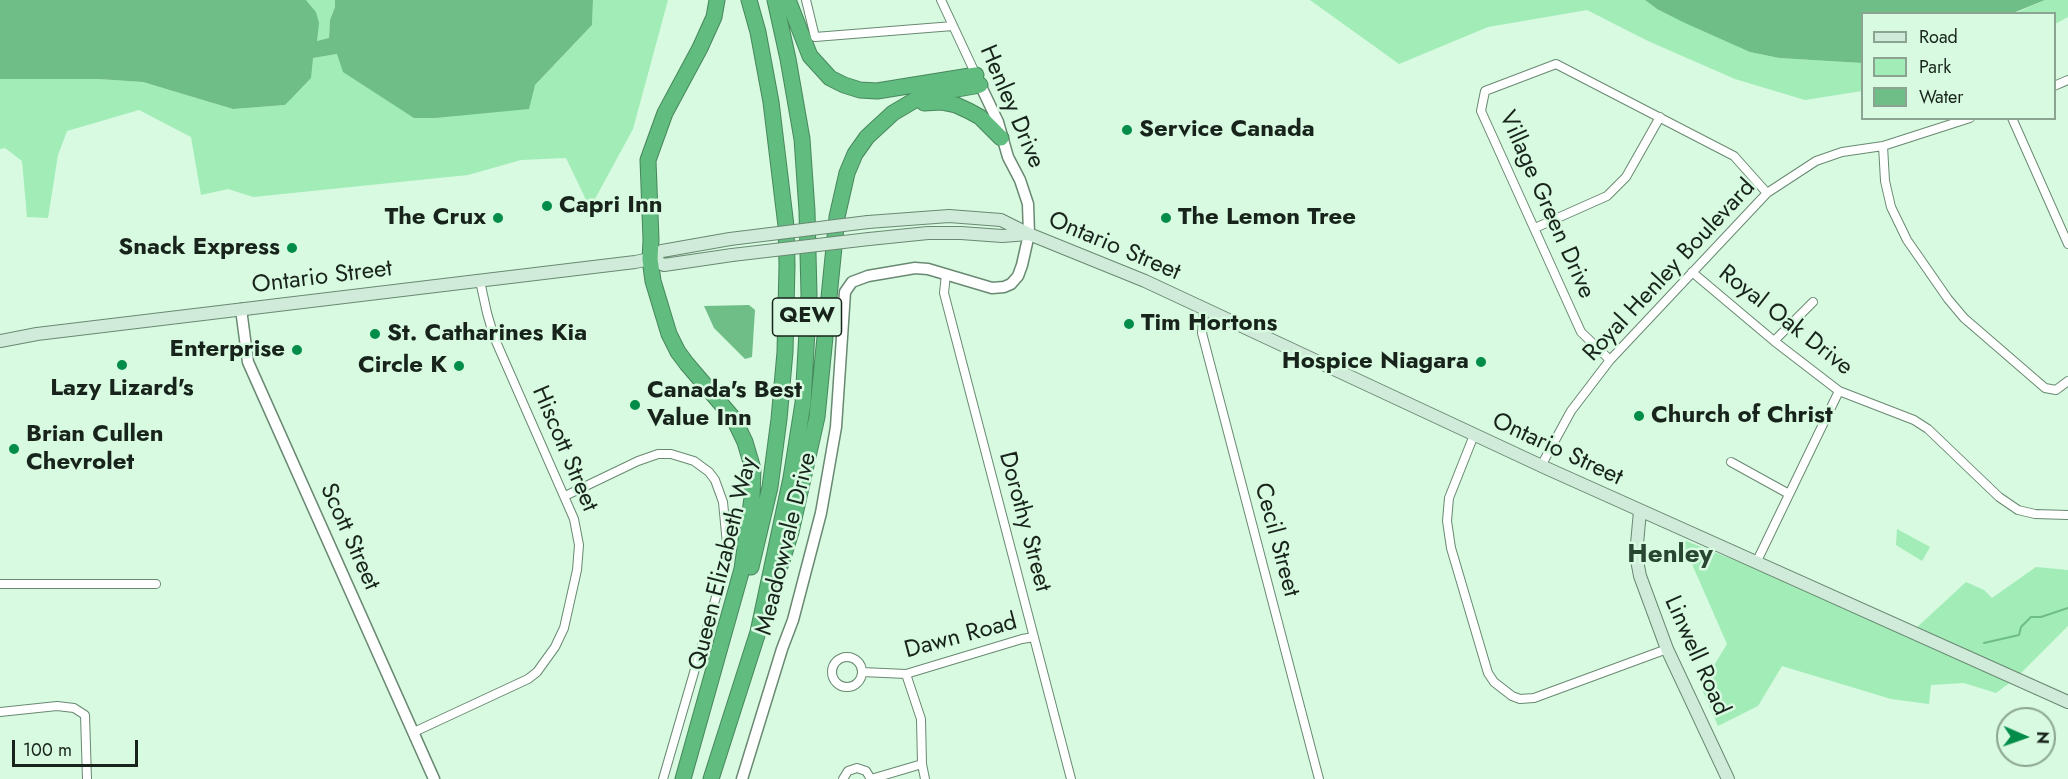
<!DOCTYPE html>
<style>
body{margin:0}
#map{position:relative;width:2068px;height:779px;overflow:hidden;background:#d7fae0;font-family:Jost,sans-serif}
canvas{display:block}
.legend{position:absolute;left:1861px;top:12px;width:195px;height:108px;box-sizing:border-box;background:#d7fae0;border:2px solid #8ba491;margin:0;padding:8px 10px;list-style:none;font-size:18px;color:#18241b}
.legend li{display:flex;align-items:center;gap:12px;height:30px}
.legend b{width:30px;border:2px solid #8ba491}
.north{position:absolute;left:1996px;top:707px;width:60px;height:60px;box-sizing:border-box;background:#d7fae0;border:2px solid #8ba491;border-radius:50%;rotate:92deg;font-size:16px;font-weight:700;line-height:24px;text-align:center;color:#18241b}
.north::after{content:'';display:block;margin:auto;width:21px;height:27px;background:#028c49;clip-path:polygon(50% 0,100% 100%,50% 72%,0 100%)}
.scale{position:absolute;left:12px;top:740px;width:126px;height:27px;box-sizing:border-box;border:3px solid #18241b;border-top:0;padding-left:8px;font-size:18px;line-height:21px;white-space:nowrap;color:#18241b;-webkit-text-stroke:4px #d7fae0;paint-order:stroke}
</style>
<div id="map">
<canvas width="2068" height="779"></canvas>
<ul class="legend">
<li><b style="height:8px;background:#d0ebd9"></b>Road</li>
<li><b style="height:16px;background:#a1ecb7"></b>Park</li>
<li><b style="height:16px;background:#6fbd87"></b>Water</li>
</ul>
<div class="north">N</div>
<div class="scale">100 m</div>
</div>
<script>
const context = document.querySelector('canvas').getContext('2d');
context.lineJoin = 'round';
function fillPath(path, color) { context.fillStyle = color; context.fill(path, 'evenodd'); }
const poly = rows => new Path2D(rows.map(r => 'M' + r).join(''));
function strokePath(path, color, width, dash) { context.strokeStyle = color; context.lineWidth = width; context.lineCap = dash ? 'butt' : 'round'; context.setLineDash(dash || []); context.stroke(path); }
function drawText(font, color, halo, rows, align = 'center') {
  context.font = font + ' Jost,sans-serif'; context.lineWidth = 5; context.setLineDash([]); context.textBaseline = 'middle'; context.strokeStyle = halo; context.fillStyle = color; for (const [text, x, y, turn = 0] of rows) {
    context.save(); context.translate(x, y); context.rotate((+turn || 0) * Math.PI / 180); context.textAlign = isNaN(turn) ? turn : align; if (halo) context.strokeText(text, 0, 0); context.fillText(text, 0, 0); context.restore();
  }
}
const green = poly([
 [306,0,335,0,335,7,330,20,329,38,316,42,316,12],
 [593,0,668,0,633,129,590,208,566,158,521,160,468,175,253,197,228,189,201,195,191,137,139,110,67,131,58,155,48,218,27,217,22,161,5,148,0,149,0,79,98,79,143,82,233,109,285,105,313,58,337,54,535,85,592,25],
 [1310,0,1645,0,1657,9,1750,52,1779,58,1862,63,1862,91,1805,100,1735,79,1648,41,1587,10,1488,27,1399,64],
 [2045,0,2068,0,2068,17,2055,24,2054,14,2013,14],
 [1897,529,1930,547,1922,561,1896,545],
 [1681,539,1913,631,1966,582,1984,590,1992,598,2036,567,2068,570,2068,626,2016,678,1996,693,1964,683,1931,685,1929,704,1891,699,1782,666,1758,706,1718,726,1701,687,1727,644]
]);
const water = poly([
 [0,0,306,0,316,12,319,23,317,41,329,38,330,20,335,7,335,0,593,0,592,25,535,85,529,109,435,118,414,118,343,72,337,54,313,58,311,78,285,105,233,109,143,82,98,79,0,79],
 [1645,0,2045,0,2013,13,1862,14,1862,63,1779,58,1750,52,1685,23,1657,9],
 [749,305,755,310,752,357,745,359,714,328,704,306]
]);
const stream = poly([
 [1984,643,2019,635,2021,627,2031,617,2041,617,2068,608]
]);
const minor = poly([
 [806,0,815,37,953,26],
 [941,0,976,75],
 [2054,86,2068,80],
 [2012,118,2068,244],
 [1883,146,1885,181,1891,207,1907,240,1948,299,1964,318,2045,388,2056,390,2068,381],
 [1535,228,1607,196,1626,177,1660,117],
 [1692,272,1774,341,1839,391,1914,420,1928,429,1999,497,2018,510,2035,514,2068,515],
 [946,274,944,293,1071,779],
 [1204,309,1202,333,1319,779],
 [1774,341,1813,302],
 [1610,360,1581,332,1481,111,1485,91,1556,64,1734,156,1767,193],
 [1474,435,1449,498,1447,521,1451,548,1488,673,1494,682,1512,696,1520,699,1534,698,1667,649],
 [1731,462,1789,494],
 [1541,466,1571,411,1610,360,1767,193,1816,161,1842,152,1883,146,1970,118],
 [565,496,638,461,658,454,671,454,694,461,709,472,715,480,723,502,727,544,725,566,663,779],
 [1756,563,1839,391],
 [0,584,156,584],
 '832 672a15 15 0 1 1 30 0a15 15 0 1 1-30 0Z',
 [862,672,906,674,1022,639,1034,637],
 [906,674,921,719,922,764,925,779],
 [0,712,57,706,74,708,85,715,87,779],
 [414,732,528,679,537,672,555,647,564,628,577,570,579,545,574,519,494,337,487,313,480,281],
 [843,779,848,771,857,768,866,771,871,779],
 [871,779,922,764]
]);
const tertiary = poly([
 [241,309,248,362,434,779],
 [742,779,782,649,793,620,821,513,836,427,845,292,852,282,868,276,915,268,928,269,992,288,1004,287,1011,284,1018,276,1022,265,1029,234,1028,204,1020,180,1008,157,998,122,977,78]
]);
const secondary = poly([
 [868,222,949,216,1001,220,1029,234,1145,281,1546,468,2068,702],
 [869,239,928,233,961,233,1002,236,1028,234],
 [650,259,664,265,732,255],
 [0,341,37,334,635,262,650,259,662,251,730,239],
 [1640,511,1636,555,1640,576,1667,649,1728,779]
]);
const motorway = poly([
 [749,0,758,32,771,102,786,226,787,265,785,352,779,419,770,487,751,567],
 [788,0,810,56,830,78,844,85,860,90,877,91,976,75],
 [924,103,941,102,956,105,969,111,980,117,1001,138],
 [781,564,791,532,817,417,837,217,847,173,855,154,867,137,893,113,915,100,935,93,980,85],
 [683,779,742,569,752,498,753,469,745,442,734,419,687,364,678,352,669,334,653,281,650,259,651,240,648,160,665,113,700,48,714,17,717,0],
 [711,779,758,632,791,478,803,403,809,295,807,211,802,139,788,59,775,0]
]);
const secondaryBridge = poly([
 [730,239,868,222],
 [732,255,869,239]
]);
const markers = [
 [1127,130,6,"#028c49"],
 [547,206,6,"#028c49"],
 [498,218,6,"#028c49"],
 [1166,218,6,"#028c49"],
 [292,248,6,"#028c49"],
 [1129,324,6,"#028c49"],
 [375,334,6,"#028c49"],
 [297,350,6,"#028c49"],
 [1481,362,6,"#028c49"],
 [122,365,6,"#028c49"],
 [459,366,6,"#028c49"],
 [635,405,6,"#028c49"],
 [1639,416,6,"#028c49"],
 [14,449,6,"#028c49"]
];
const shields = [
 [807,317,69]
];
const shieldNames = [
 ["QEW",807,317]
];
const streetNames = [
 ["Henley Drive",1011,107,67],
 ["Village Green Drive",1546,205,66],
 ["Ontario Street",1114,247,23],
 ["Royal Henley Boulevard",1670,271,-47],
 ["Ontario Street",322,278,-7],
 ["Royal Oak Drive",1785,321,38],
 ["Hiscott Street",564,449,67],
 ["Ontario Street",1557,450,25],
 ["Dorothy Street",1024,522,75],
 ["Scott Street",349,537,66],
 ["Cecil Street",1276,540,75],
 ["Meadowvale Drive",787,544,-76],
 ["Queen Elizabeth Way",724,564,-76],
 ["Dawn Road",961,637,-15],
 ["Linwell Road",1696,656,66]
];
const poiNames = [
 ["Service Canada",1139,130],
 ["Capri Inn",559,206],
 ["The Crux",486,218,"right"],
 ["The Lemon Tree",1178,218],
 ["Snack Express",280,248,"right"],
 ["Tim Hortons",1141,324],
 ["St. Catharines Kia",387,334],
 ["Enterprise",285,350,"right"],
 ["Hospice Niagara",1469,362,"right"],
 ["Circle K",447,366,"right"],
 ["Lazy Lizard's",122,389,"center"],
 ["Canada's Best",647,391],
 ["Value Inn",647,419],
 ["Church of Christ",1651,416],
 ["Brian Cullen",26,435],
 ["Chevrolet",26,463]
];
const neighbourhoodNames = [
 ["Henley",1670,556]
];
fillPath(green, '#a1ecb7');
fillPath(water, '#6fbd87');
strokePath(stream, '#6fbd87', 2);
strokePath(minor, '#698972', 10);
strokePath(tertiary, '#698972', 13);
strokePath(secondary, '#698972', 14);
strokePath(motorway, '#47875c', 17);
strokePath(minor, '#fff', 8);
strokePath(tertiary, '#fff', 10);
strokePath(secondary, '#d0ebd9', 12);
strokePath(motorway, '#61bc7f', 15);
strokePath(secondaryBridge, '#698972', 14, []);
strokePath(secondaryBridge, '#d0ebd9', 12);
for (const [x, y, r, color] of markers) { const dot = new Path2D(); dot.arc(x, y, r, 0, 2 * Math.PI); context.fillStyle = color; context.fill(dot); strokePath(dot, '#d7fae0', 2); }
for (const [x, y, w] of shields) { const box = new Path2D(); box.roundRect(x - w / 2, y - 19, w, 38, 4.5); context.fillStyle = '#d7fae0'; context.fill(box); strokePath(box, '#18241b', 1.5); }
drawText('bold 22px', '#18241b', null, shieldNames);
drawText('24px', '#18241b', '#d7fae0', streetNames);
drawText('bold 24px', '#18241b', '#d7fae0', poiNames, 'left');
drawText('bold 26px', '#294632', '#d7fae0', neighbourhoodNames);
</script>
